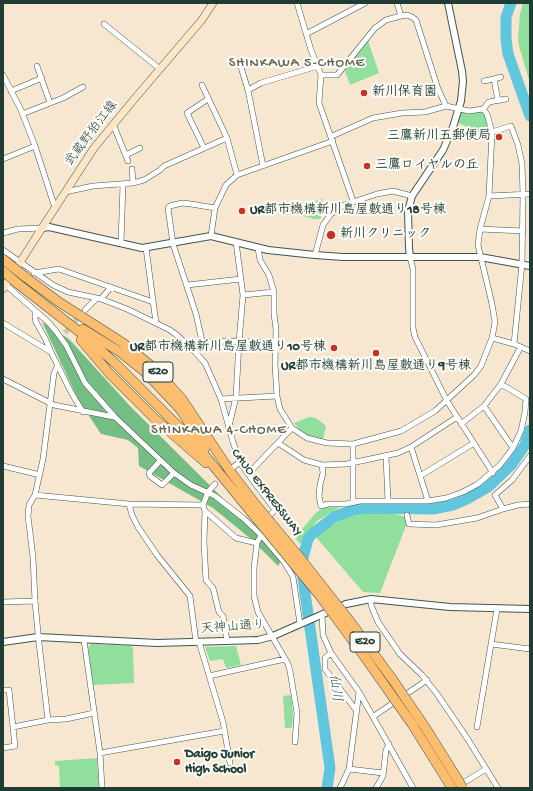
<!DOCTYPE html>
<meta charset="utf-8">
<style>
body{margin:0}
#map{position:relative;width:533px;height:791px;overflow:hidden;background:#f7e7d1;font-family:"Gochi Hand",sans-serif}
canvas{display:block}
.frame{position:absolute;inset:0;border:4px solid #1f3d34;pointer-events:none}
</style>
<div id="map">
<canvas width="533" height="791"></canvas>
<div class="frame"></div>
</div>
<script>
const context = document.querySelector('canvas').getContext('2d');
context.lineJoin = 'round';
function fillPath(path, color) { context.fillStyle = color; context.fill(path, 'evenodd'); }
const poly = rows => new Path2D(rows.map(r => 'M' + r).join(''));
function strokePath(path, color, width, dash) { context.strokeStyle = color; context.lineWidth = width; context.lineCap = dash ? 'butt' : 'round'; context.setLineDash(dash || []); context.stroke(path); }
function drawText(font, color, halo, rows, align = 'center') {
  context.font = font + ' "Gochi Hand","Klee One",sans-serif'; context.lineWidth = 4; context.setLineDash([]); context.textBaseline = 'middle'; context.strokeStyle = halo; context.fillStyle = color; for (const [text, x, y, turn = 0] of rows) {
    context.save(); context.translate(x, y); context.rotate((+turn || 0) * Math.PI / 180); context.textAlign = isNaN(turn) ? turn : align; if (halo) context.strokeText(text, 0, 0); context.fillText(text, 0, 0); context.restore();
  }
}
const green = poly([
 [523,3,530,3,530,83,519,46,518,38,520,14],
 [368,41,379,73,350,85,345,71],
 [460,111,483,111,486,115,490,133,481,131,478,133,457,122],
 [322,199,325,209,320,219,314,219,303,216,300,206],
 [309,417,316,418,326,426,323,440,314,438,303,433,294,423],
 [336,504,342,506,317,521,300,544,296,539,301,530,315,514,322,508],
 [356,512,389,512,409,518,380,593,363,592,316,537,332,525],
 [91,644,131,646,133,648,134,683,93,685,88,647],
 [236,646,241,665,226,668,223,659,210,661,205,647],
 [291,695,293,714,292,728,285,728,283,696],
 [97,758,99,788,60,788,59,766,55,765,55,761]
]);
const forest = poly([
 [42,322,69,339,130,406,283,558,278,566,251,539,213,508,139,466,138,448,128,440,101,434,78,399]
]);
const river = poly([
 [511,3,506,17,506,39,508,54,530,116],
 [327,788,330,768,301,565,308,539,311,535,334,517,352,510,364,508,433,509,453,505,467,499,488,487,512,464,525,445,530,430]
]);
const minorTunnel = poly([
 [65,333,81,314]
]);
const minor = poly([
 [297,3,311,50,321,75,319,103,353,201],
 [397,3,401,16],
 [104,24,160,69],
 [306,34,365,3],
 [240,64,248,90,263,166],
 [37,66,50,103],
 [3,75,21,110,35,146,55,208],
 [494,79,501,77],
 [484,81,494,79,498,101],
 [202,85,227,138,237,175],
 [248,90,261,83,318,66],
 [11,91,42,78],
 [483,109,489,102,506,99],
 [22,114,63,98,83,87],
 [113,124,128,161],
 [492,132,511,126,518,145,522,164,523,194,522,264,514,344],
 [332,136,373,118,402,113,425,112,446,106],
 [204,148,187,113,208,99],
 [126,155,140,148],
 [3,159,35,146],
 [132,169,133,183],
 [65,192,93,186,133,183,144,180,160,170,164,166,227,138],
 [489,196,530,194],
 [480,229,523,231],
 [3,233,18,229,42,228],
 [211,236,215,208,226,185,237,175,333,141],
 [121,243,123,184],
 [146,248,156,323],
 [258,248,260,260,269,275,274,292,274,314,276,329,275,364,277,396,280,409,292,428,307,438,327,443,353,444,401,431,435,411,474,375,481,366,492,338,495,322,492,304,478,245,480,229,489,196,492,132,487,114,483,109,469,111,446,106,438,89,416,20,412,17,407,15,401,16,386,20,375,28,337,75,321,75],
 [3,250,53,285,68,292,101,299,127,309,170,330,178,336,194,351,205,363,221,399,233,442,240,462,248,474,275,510,266,519],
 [315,255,323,225,331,214,344,205,377,194,393,191,412,196],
 [410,257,413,269,413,328,415,337,447,401,493,473],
 [34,273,59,269,153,302],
 [6,285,47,321,55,330,66,345,85,383,115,417,174,473,191,485,215,496,243,518,261,535,284,562,293,577,300,624],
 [187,285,241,279],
 [243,295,274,292],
 [101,299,111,287],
 [85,310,96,299],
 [35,311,35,318,36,322,46,340,51,352,72,394,83,412],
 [3,323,51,352],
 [492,338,514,344,530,351],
 [202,341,196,314,173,244,168,208,170,206,182,203,191,204,215,208],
 [194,351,202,341,276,342],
 [3,379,54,405,114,417],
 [221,399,277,396],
 [484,406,513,448],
 [461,424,484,406,501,384,520,348],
 [229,426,236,397,239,342,243,295,236,242],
 [278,443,304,460,322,465,347,464,398,453,411,447,457,417],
 [353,444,353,502],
 [411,447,428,501],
 [530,456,512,480,495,495,503,509,518,505,530,504],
 [386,457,388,501],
 [160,461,149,473,150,476,162,485,174,473],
 [322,465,323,473,320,485,319,496,321,506,328,504,346,504,360,501,428,501,446,498,463,492,478,484,500,465,513,448,521,431,525,412,526,399,501,384],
 [3,466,40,475],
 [232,468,240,462],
 [248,474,292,428],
 [420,476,474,443],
 [215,484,208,492,203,505,205,511,204,542,206,580,213,588,219,612,223,616,227,641],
 [35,495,129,504,203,505],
 [129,504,132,515,138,527,157,555,190,596,196,642],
 [205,511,236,538,257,543],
 [407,515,409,524,436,525,477,518,503,509],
 [261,535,257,543,254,568,254,596,258,612,288,664,290,671,297,713,295,742],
 [371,599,371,605,378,622,400,654,422,675,437,694,467,738,498,788],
 [3,602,35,601],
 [322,614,323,635,331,653,359,692,413,788],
 [84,640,100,753,102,788],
 [199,642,223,722,230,763],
 [491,644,530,649],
 [331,653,325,658,325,669,356,710],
 [209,676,285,659],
 [3,690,9,690,15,746,3,748],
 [374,716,427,680],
 [48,720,39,643,35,601,33,557,28,516,29,505,35,495,43,459,54,373,58,365],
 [13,727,48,720,66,719,94,713],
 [477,727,497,609],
 [100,753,224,731],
 [349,769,383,773],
 [340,788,349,769,359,692],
 [376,788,383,776,386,750,389,744],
 [455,788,486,769]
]);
const tertiary = poly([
 [42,228,49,227,142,248,211,236,268,250,315,255,343,257,480,257,530,266],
 [410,257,409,248,408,211,412,196,443,150,453,127,461,101,463,81,462,71,448,3],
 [3,642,38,637,157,643,258,640,273,636,346,604,371,599,450,607,530,609]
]);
const secondary = poly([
 [3,289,42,228,94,148,136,97,201,21,213,3]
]);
const motorway = poly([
 [24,276,59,302,123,343,155,369,182,399,230,471,256,505],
 [17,283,86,337,115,363,194,442,251,512],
 [83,329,120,352,145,372,180,409,205,448],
 [81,340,110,374,154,418,206,463]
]);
const motorwayBridge = poly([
 [3,259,24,276],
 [3,271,17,283],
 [256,505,301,559,349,620,393,680,425,727,463,788],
 [251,512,320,596,364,656,412,724,452,788]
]);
const markers = [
 [364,93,4,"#c8321e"],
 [499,137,4,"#c8321e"],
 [367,166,4,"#c8321e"],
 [242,211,4,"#c8321e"],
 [331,235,5,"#c8321e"],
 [334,348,4,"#c8321e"],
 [376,353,4,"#c8321e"],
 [177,762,4,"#c8321e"]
];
const shields = [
 [158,372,30],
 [365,642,30]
];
const shieldNames = [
 ["E20",158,372],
 ["E20",365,642]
];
const poiNames = [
 ["新川保育園",372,93],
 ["三鷹新川五郵便局",491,137,"right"],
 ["三鷹ロイヤルの丘",375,166],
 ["UR都市機構新川島屋敷通り18号棟",250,211],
 ["新川クリニック",340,235],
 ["UR都市機構新川島屋敷通り10号棟",326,348,"right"],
 ["UR都市機構新川島屋敷通り9号棟",376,367,"center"],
 ["Daigo Junior",185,755],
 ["High School",185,770]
];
const streetNames = [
 ["武蔵野狛江線",92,134,-53],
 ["CHUO EXPRESSWAY",266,493,52],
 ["天神山通り",233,628,-4]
];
const neighbourhoodNames = [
 ["SHINKAWA 5-CHOME",297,64],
 ["SHINKAWA 4-CHOME",219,431]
];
const waterNames = [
 ["仙川",334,688,82]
];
fillPath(green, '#90df9d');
fillPath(forest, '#74be84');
strokePath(river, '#60c6dd', 11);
strokePath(minorTunnel, '#ccc5b2', 5, [5, 2.5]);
strokePath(minor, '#3f564c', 6);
strokePath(tertiary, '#3f564c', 8);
strokePath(secondary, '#3f564c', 8);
strokePath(motorway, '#3f564c', 10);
strokePath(minor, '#fff', 5);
strokePath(tertiary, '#fff', 6);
strokePath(secondary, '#fee5c5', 7);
strokePath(motorway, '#fcbd6f', 9);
strokePath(motorwayBridge, '#3f564c', 10, []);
strokePath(motorwayBridge, '#fcbd6f', 9);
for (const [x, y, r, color] of markers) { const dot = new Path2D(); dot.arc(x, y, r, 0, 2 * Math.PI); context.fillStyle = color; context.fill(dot); strokePath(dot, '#fdfcf7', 1.5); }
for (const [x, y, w] of shields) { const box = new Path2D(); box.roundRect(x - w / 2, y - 10, w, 20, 3); context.fillStyle = '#fdfcf7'; context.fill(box); strokePath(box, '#1f3d34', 1); }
drawText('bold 12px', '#1f3d34', null, shieldNames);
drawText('bold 13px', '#1f3d34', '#fdfcf7', poiNames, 'left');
drawText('13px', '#1f3d34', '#fdfcf7', streetNames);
context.letterSpacing = '1px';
drawText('14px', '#656556', '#fdfcf7', neighbourhoodNames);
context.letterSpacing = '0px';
drawText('italic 14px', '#2f5f5e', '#fdfcf7', waterNames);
</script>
